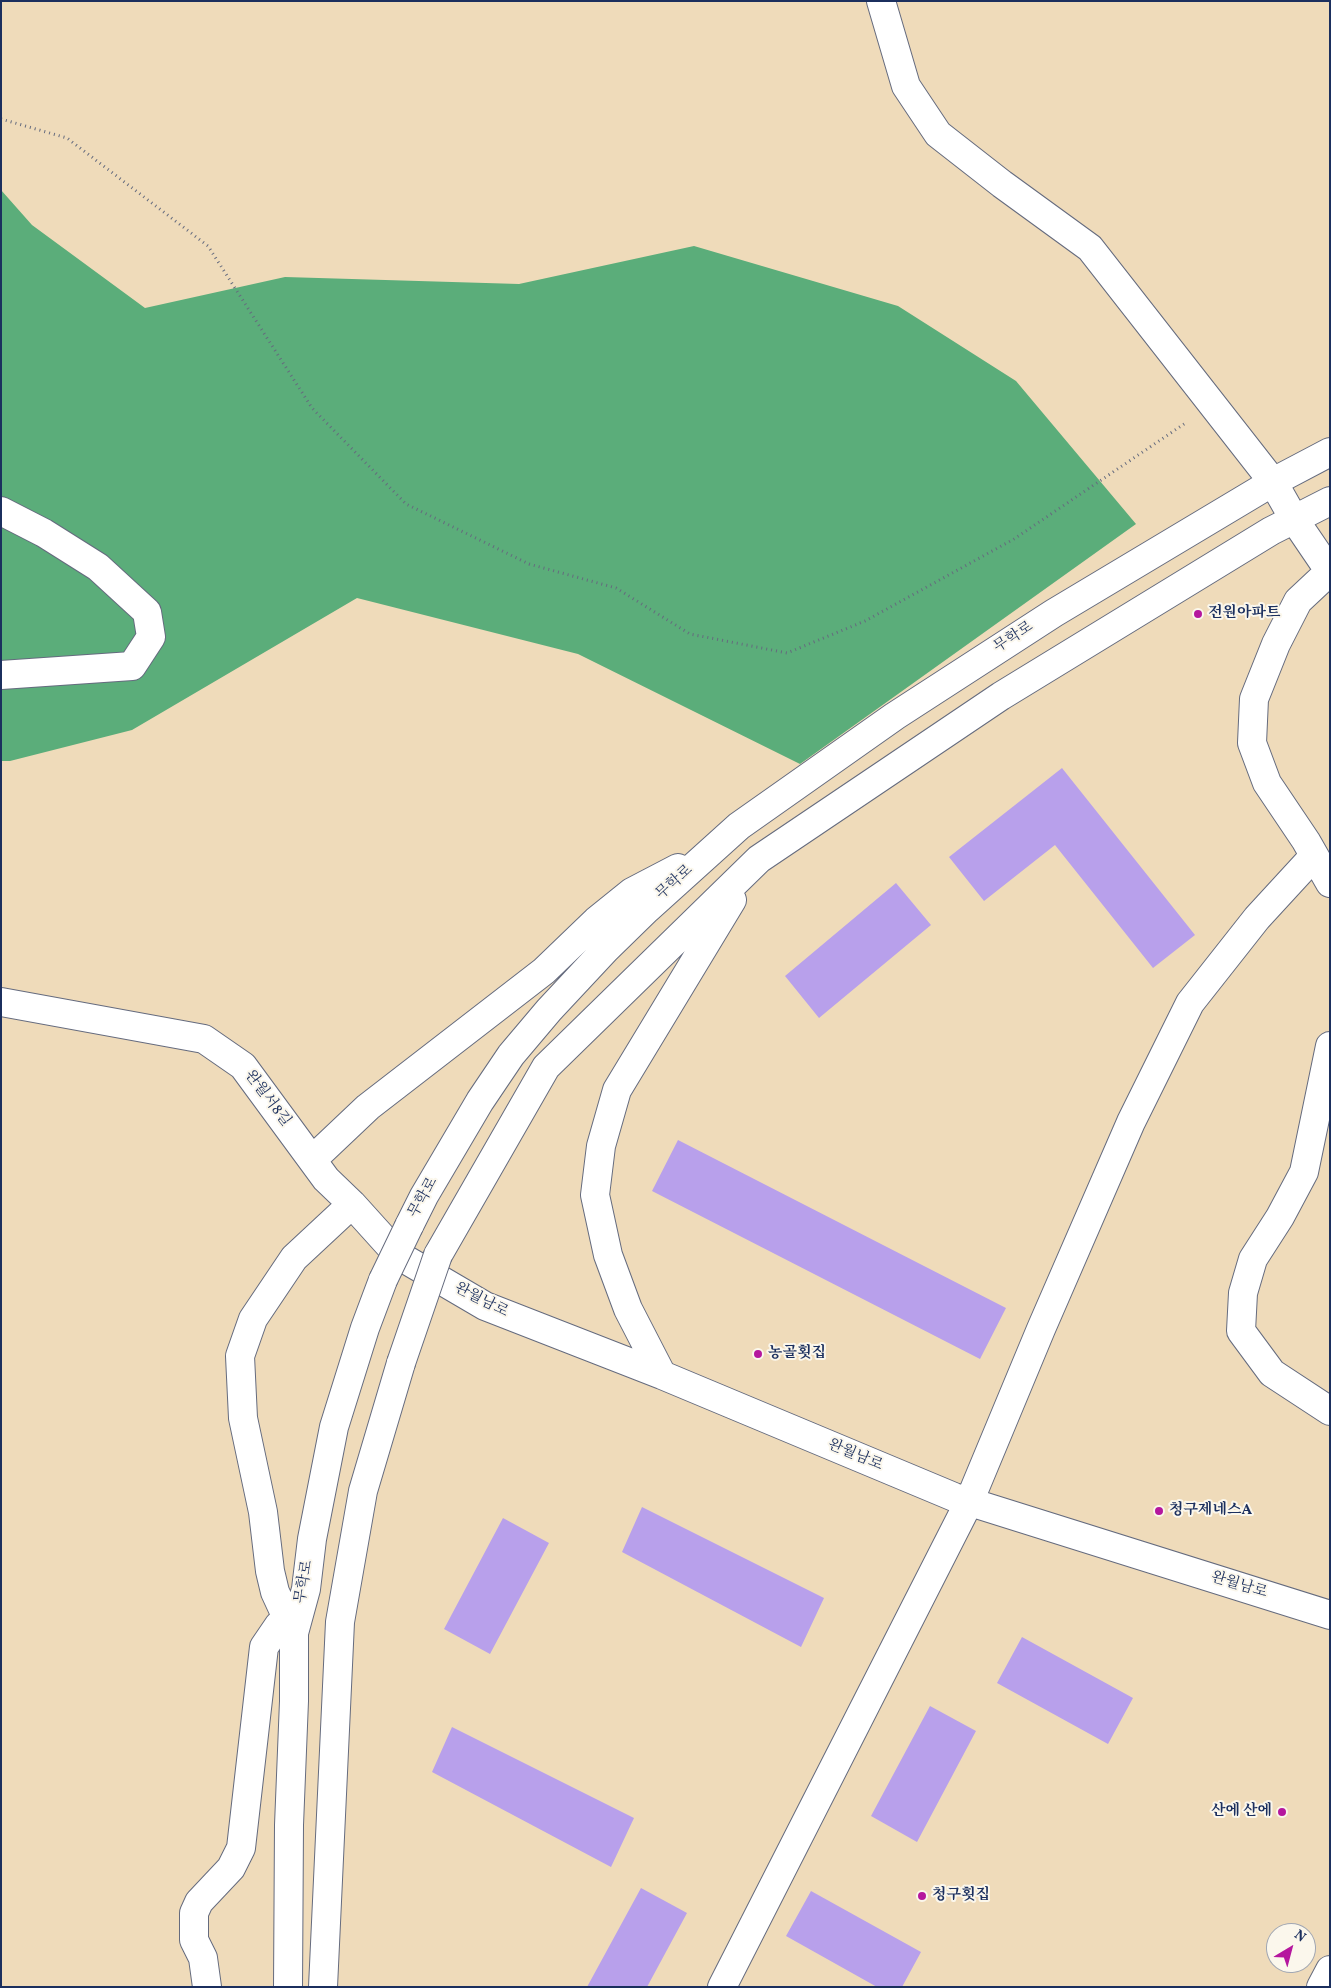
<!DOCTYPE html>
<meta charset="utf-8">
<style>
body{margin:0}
#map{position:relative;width:1331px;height:1988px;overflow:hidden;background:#efdbba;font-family:Vollkorn,serif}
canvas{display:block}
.frame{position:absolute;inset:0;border:2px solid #1b2f5e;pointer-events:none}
.north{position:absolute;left:1266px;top:1923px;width:50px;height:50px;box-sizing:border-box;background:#fbf7ec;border:1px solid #a1a7b3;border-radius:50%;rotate:37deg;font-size:14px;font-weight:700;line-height:20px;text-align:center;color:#1b2f5e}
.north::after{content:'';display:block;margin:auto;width:18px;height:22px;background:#b5179e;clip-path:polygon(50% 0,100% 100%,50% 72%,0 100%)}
</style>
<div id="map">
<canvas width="1331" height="1988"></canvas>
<div class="frame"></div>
<div class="north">N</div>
</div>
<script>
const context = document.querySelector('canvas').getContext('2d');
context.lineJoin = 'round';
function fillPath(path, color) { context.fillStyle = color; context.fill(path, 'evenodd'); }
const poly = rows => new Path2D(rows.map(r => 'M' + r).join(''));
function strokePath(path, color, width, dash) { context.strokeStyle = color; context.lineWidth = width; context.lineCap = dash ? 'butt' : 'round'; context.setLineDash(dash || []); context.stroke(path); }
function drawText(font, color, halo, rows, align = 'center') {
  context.font = font + ' Vollkorn,"Noto Serif KR",serif'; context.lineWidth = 4; context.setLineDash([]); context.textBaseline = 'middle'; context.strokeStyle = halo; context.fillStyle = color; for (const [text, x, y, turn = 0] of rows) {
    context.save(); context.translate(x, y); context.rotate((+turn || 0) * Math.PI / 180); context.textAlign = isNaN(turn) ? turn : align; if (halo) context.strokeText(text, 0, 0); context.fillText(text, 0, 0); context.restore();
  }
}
const forest = poly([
 [1,190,32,225,145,308,285,277,519,284,694,246,898,306,1016,381,1136,524,800,764,578,654,357,598,132,730,10,761,1,761]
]);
const building = poly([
 [1062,768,1195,935,1153,968,1055,845,984,901,949,857],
 [896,883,931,925,819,1018,785,976],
 [678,1140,1006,1308,980,1359,652,1191],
 [642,1507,824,1598,801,1647,622,1552],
 [503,1518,549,1543,490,1654,444,1629],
 [1022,1637,1133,1698,1108,1744,997,1683],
 [930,1706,976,1731,917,1842,871,1816],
 [452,1727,634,1818,611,1867,432,1772],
 [641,1888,687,1913,647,1987,587,1987],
 [811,1891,921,1952,902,1987,877,1987,786,1936]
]);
const path = poly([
 [1,119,67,138,208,246,312,408,406,504,529,564,616,588,690,634,787,653,865,621,1014,539,1187,422]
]);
const minor = poly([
 [881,1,906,86,938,134,1002,184,1090,248,1273,482,1294,519,1330,572],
 [1,511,44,533,98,567,147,612,151,637,132,666,1,675],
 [1329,572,1298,601,1276,644,1254,699,1252,743,1267,783,1306,841,1330,883],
 [1330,1046,1304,1172,1280,1217,1253,1259,1243,1293,1241,1331,1272,1373,1330,1411],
 [207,1987,203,1958,194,1940,194,1913,199,1902,231,1868,241,1848,264,1647,279,1625,294,1633],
 [722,1987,969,1502,1041,1329,1131,1122,1190,1003,1257,918,1314,856],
 [1321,1987,1330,1970]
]);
const major = poly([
 [1,1002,204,1039,243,1066,326,1179,352,1204,398,1255,485,1306,662,1375,954,1497,1330,1615],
 [312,1160,368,1107,544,971,596,921,632,892,678,868],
 [409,1226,424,1196,480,1101,511,1055,549,1010,606,949,647,909,739,826,895,716,1054,613,1273,482,1330,452],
 [438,1255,546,1067,759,859,1001,696,1271,531,1330,501],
 [662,1375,628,1309,608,1255,595,1195,601,1146,617,1090,732,900],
 [294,1633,275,1592,270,1571,263,1512,243,1418,240,1356,253,1319,294,1258,352,1204],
 [288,1987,289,1825,294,1701,294,1633,306,1589,312,1539,334,1427,365,1328,383,1280],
 [323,1987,340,1622,363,1491,401,1363]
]);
const majorBridge = poly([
 [383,1280,409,1226],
 [401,1363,438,1255]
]);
const markers = [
 [1198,614,5,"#b5179e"],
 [758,1354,5,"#b5179e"],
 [1159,1511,5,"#b5179e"],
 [1282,1812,5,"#b5179e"],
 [922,1896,5,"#b5179e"]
];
const poiNames = [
 ["전원아파트",1208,614],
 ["농골횟집",768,1354],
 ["청구제네스A",1169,1511],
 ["산에 산에",1272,1812,"right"],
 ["청구횟집",932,1896]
];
const streetNames = [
 ["무학로",1014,638,-33],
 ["무학로",675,883,-42],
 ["완월서8길",267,1099,53],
 ["무학로",424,1198,-61],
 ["완월남로",481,1301,27],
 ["완월남로",855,1456,23],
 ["무학로",305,1582,-80],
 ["완월남로",1239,1586,17]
];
fillPath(forest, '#5bad7a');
fillPath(building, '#b8a0eb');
strokePath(minor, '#656b7e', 30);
strokePath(major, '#656b7e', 30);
strokePath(path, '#656b7e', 3, [1, 4]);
strokePath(minor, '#fff', 28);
strokePath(major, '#fff', 28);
strokePath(majorBridge, '#656b7e', 30, []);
strokePath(majorBridge, '#fff', 28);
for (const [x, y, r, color] of markers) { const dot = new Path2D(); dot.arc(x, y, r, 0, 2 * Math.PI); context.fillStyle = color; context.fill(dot); strokePath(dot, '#fbf7ec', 2); }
drawText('bold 15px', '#1b2f5e', '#fbf7ec', poiNames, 'left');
drawText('15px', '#1b2f5e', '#fbf7ec', streetNames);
</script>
